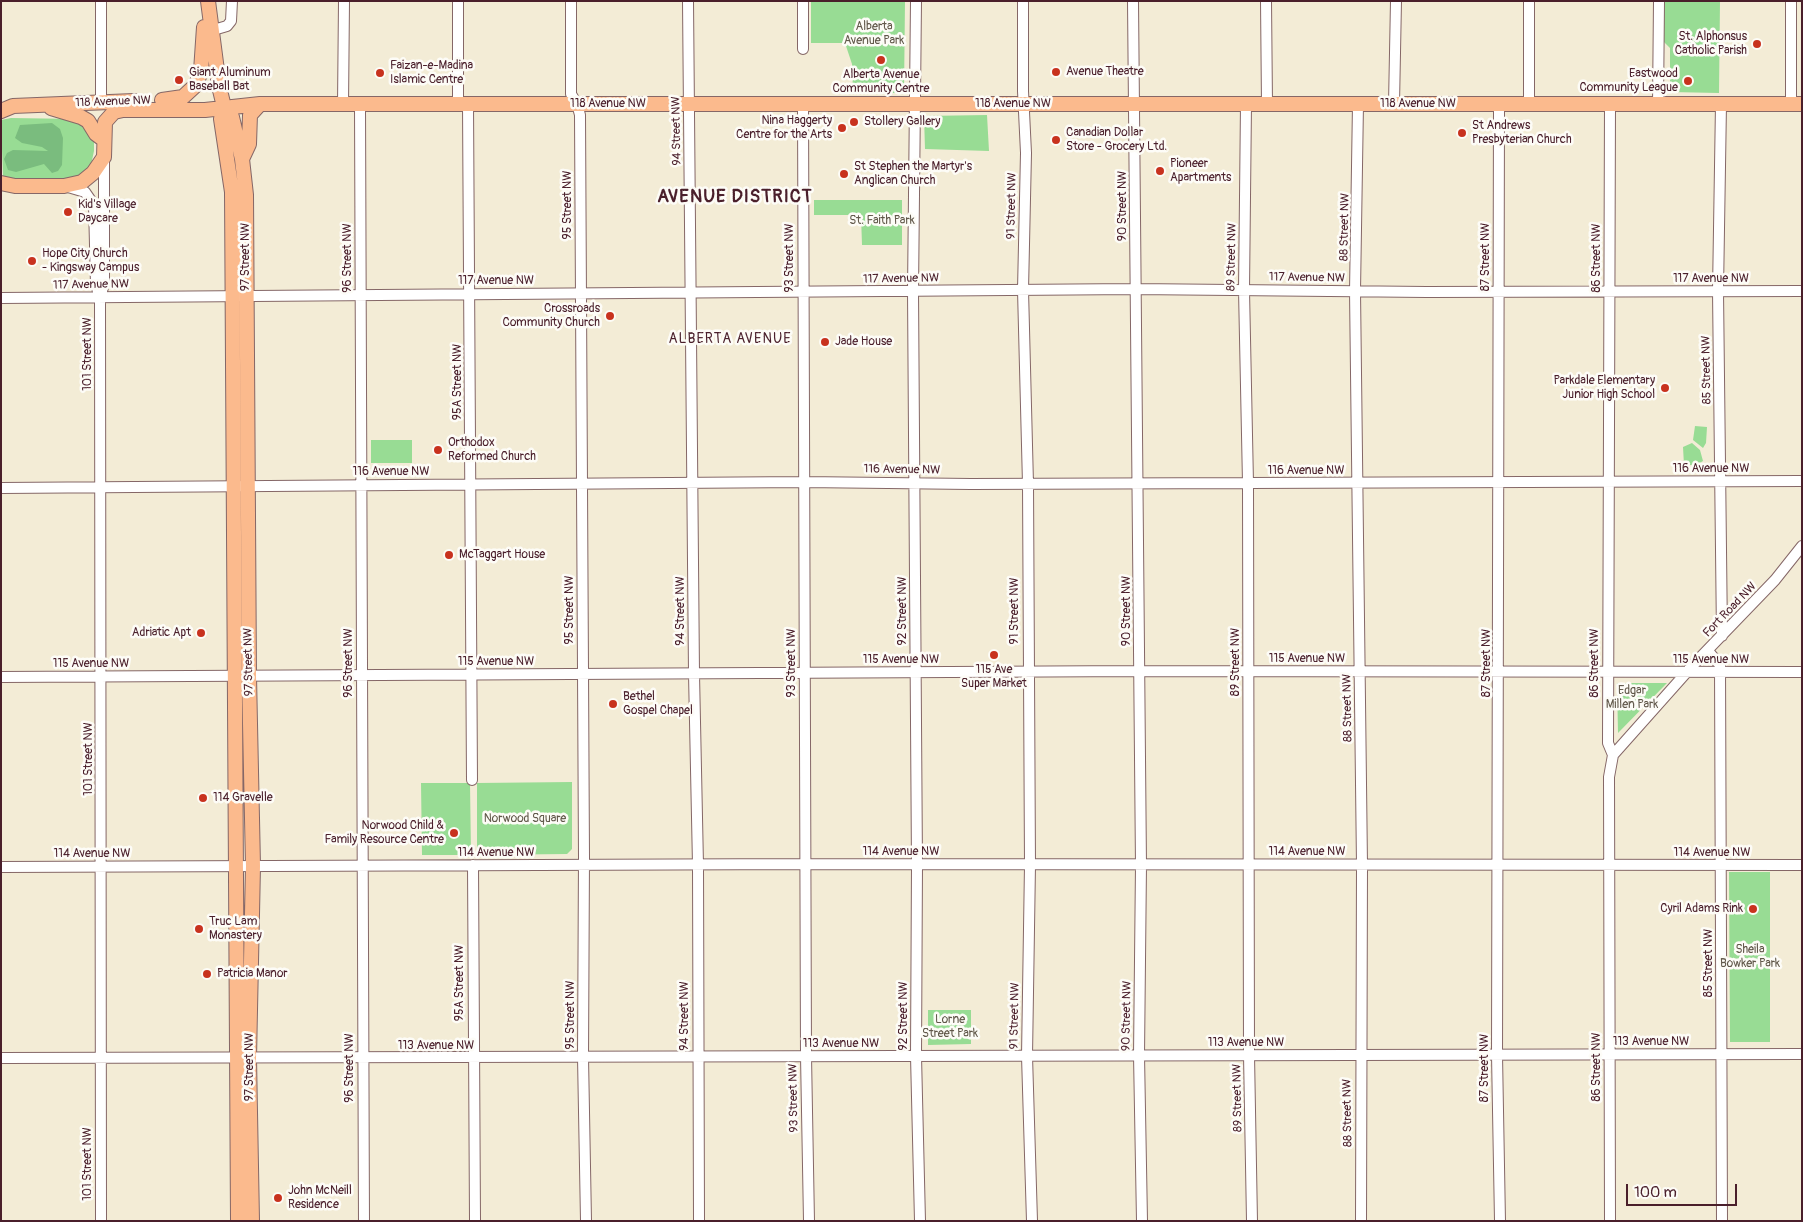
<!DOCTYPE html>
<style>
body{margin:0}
#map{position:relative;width:1803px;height:1222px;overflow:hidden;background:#f3ecd6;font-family:Pangolin,sans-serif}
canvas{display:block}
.frame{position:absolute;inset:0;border:2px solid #4a1f2b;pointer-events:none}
.scale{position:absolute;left:1626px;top:1184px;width:111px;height:22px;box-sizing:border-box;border:2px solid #4a1f2b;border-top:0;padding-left:6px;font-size:15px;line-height:18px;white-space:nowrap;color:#4a1f2b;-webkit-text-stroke:4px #fdfcf7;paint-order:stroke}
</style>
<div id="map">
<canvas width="1803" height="1222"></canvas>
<div class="frame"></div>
<div class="scale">100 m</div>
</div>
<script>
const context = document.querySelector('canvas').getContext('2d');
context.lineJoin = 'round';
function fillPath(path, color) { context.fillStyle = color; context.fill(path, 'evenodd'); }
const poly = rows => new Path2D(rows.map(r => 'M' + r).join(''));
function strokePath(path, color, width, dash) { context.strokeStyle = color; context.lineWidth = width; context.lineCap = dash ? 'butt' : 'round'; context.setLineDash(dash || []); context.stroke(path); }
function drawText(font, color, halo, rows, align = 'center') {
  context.font = font + ' Pangolin,sans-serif'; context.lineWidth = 5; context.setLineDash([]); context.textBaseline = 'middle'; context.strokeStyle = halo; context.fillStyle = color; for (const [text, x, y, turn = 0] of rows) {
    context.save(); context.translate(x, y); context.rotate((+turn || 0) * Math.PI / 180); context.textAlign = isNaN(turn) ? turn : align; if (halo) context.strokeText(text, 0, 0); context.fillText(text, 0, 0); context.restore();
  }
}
const green = poly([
 [811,1,905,1,904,93,853,93,852,64,845,43,811,43],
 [1664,1,1720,1,1719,93,1670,92,1670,48,1664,42],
 [987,115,989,151,925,149,924,116],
 [11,118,77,119,94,137,94,151,91,165,81,176,72,179,8,179,3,177,1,120],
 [814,200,902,200,902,245,862,245,861,215,814,215],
 [1695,426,1707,427,1706,443,1703,448,1693,440],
 [412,440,412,463,371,463,371,440],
 [1692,443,1700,450,1703,461,1696,465,1684,465,1683,447],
 [1617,683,1667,683,1618,733],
 [572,782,572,849,567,854,477,855,477,783],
 [421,783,470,783,471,855,422,855],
 [1729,872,1770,872,1770,1042,1730,1042],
 [928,1010,971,1010,971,1044,928,1045]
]);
const forest = poly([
 [52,123,60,129,63,138,62,165,58,171,52,173,44,164,16,172,8,170,4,159,7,153,13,150,48,151,42,147,22,143,15,138,20,125]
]);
const minor = poly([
 [101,1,101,102],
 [571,1,571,94,577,104,580,115,584,857,583,1057,586,1221],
 [688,1,694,674,698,865,699,1221],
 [803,1,803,49],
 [916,1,913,291,917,865,916,1056,920,1221],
 [1023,1,1023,91,1026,153,1023,290,1028,484,1030,865,1027,1056,1032,1221],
 [1133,1,1141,865,1139,1055,1142,1221],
 [1266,1,1267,104],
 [1529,1,1529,104],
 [1791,1,1791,104],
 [210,31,227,26,231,21,232,1],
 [458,104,458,1],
 [468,104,472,780],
 [803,104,806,1056,809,1221],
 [1246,104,1244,290,1248,483,1249,1055,1252,1221],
 [1358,104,1355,291,1362,865,1361,1221],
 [1394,104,1396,1],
 [1499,104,1497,1055,1500,1221],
 [1610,104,1608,743,1613,755],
 [1658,104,1659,1],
 [1721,104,1718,291,1722,636],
 [343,105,344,1],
 [360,105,364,1221],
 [68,187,85,192,94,205,96,285,100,298],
 [1,298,1135,289,1427,292,1802,291],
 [1,488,804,482,971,484,1802,481],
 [1708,651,1720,665,1722,1221],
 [1,677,1140,671,1802,672],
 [473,865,475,1221],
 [1,867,807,864,1802,865],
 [1,1058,1802,1054],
 [101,1221,100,298,104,284,104,158],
 [1610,1221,1609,777,1613,755,1694,664,1775,580,1802,546]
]);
const major = poly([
 [208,1,219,86,224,107,232,117,242,159,246,195,249,676,253,866,249,1058,252,1221],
 [162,100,183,97,196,85,201,71,204,27],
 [224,107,221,119,232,192,238,1221],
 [51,108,81,117,88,121,96,134,104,140],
 [1,111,13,106,134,101],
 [242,159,249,144,250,115,260,104],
 [1,183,15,186,64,186,82,182,93,173,104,157,105,122,114,112,123,110,205,110,260,104,1802,104]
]);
const markers = [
 [1757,44,5,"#c8321e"],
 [881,60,5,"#c8321e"],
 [1056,72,5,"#c8321e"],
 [380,73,5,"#c8321e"],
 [179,80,5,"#c8321e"],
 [1688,81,5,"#c8321e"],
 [854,122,5,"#c8321e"],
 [842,128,5,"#c8321e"],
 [1462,133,5,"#c8321e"],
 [1056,140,5,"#c8321e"],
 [1160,171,5,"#c8321e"],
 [844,174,5,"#c8321e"],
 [68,212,5,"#c8321e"],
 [32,261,5,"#c8321e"],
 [610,316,5,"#c8321e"],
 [825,342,5,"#c8321e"],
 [1665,388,5,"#c8321e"],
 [438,450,5,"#c8321e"],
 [449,555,5,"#c8321e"],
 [201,633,5,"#c8321e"],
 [994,655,5,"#c8321e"],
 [613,704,5,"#c8321e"],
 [203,798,5,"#c8321e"],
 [454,833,5,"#c8321e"],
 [1753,909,5,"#c8321e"],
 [199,929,5,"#c8321e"],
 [207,974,5,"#c8321e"],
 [278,1198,5,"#c8321e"]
];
const parkNames = [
 ["Alberta",874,27],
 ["Avenue Park",874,41],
 ["St. Faith Park",882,221],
 ["Edgar",1632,691],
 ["Millen Park",1632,705],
 ["Norwood Square",525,819],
 ["Sheila",1750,950],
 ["Bowker Park",1750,964],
 ["Lorne",950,1020],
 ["Street Park",950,1034]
];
const poiNames = [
 ["St. Alphonsus",1747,37,"right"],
 ["Catholic Parish",1747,51,"right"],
 ["Faizan-e-Madina",390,66],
 ["Islamic Centre",390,80],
 ["Avenue Theatre",1066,72],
 ["Giant Aluminum",189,73],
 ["Baseball Bat",189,87],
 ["Eastwood",1678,74,"right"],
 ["Community League",1678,88,"right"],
 ["Alberta Avenue",881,75,"center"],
 ["Community Centre",881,89,"center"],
 ["Nina Haggerty",832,121,"right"],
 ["Centre for the Arts",832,135,"right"],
 ["Stollery Gallery",864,122],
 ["St Andrews",1472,126],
 ["Presbyterian Church",1472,140],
 ["Canadian Dollar",1066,133],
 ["Store - Grocery Ltd.",1066,147],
 ["Pioneer",1170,164],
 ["Apartments",1170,178],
 ["St Stephen the Martyr's",854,167],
 ["Anglican Church",854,181],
 ["Kid's Village",78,205],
 ["Daycare",78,219],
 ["Hope City Church",42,254],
 ["- Kingsway Campus",42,268],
 ["Crossroads",600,309,"right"],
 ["Community Church",600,323,"right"],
 ["Jade House",835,342],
 ["Parkdale Elementary",1655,381,"right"],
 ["Junior High School",1655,395,"right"],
 ["Orthodox",448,443],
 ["Reformed Church",448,457],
 ["McTaggart House",459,555],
 ["Adriatic Apt",191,633,"right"],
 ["115 Ave",994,670,"center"],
 ["Super Market",994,684,"center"],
 ["Bethel",623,697],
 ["Gospel Chapel",623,711],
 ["114 Gravelle",213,798],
 ["Norwood Child &",444,826,"right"],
 ["Family Resource Centre",444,840,"right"],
 ["Cyril Adams Rink",1743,909,"right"],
 ["Truc Lam",209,922],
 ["Monastery",209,936],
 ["Patricia Manor",217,974],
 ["John McNeill",288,1191],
 ["Residence",288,1205]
];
const streetNames = [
 ["118 Avenue NW",113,102,-2],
 ["118 Avenue NW",608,104],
 ["118 Avenue NW",1013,104],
 ["118 Avenue NW",1418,104],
 ["94 Street NW",677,131,-91],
 ["95 Street NW",568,205,-90],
 ["91 Street NW",1012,206,-89],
 ["90 Street NW",1123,206,-90],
 ["88 Street NW",1345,227,-89],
 ["97 Street NW",246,257,-90],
 ["89 Street NW",1232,257,-89],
 ["87 Street NW",1486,257,-90],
 ["96 Street NW",348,258,-90],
 ["93 Street NW",790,258,-90],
 ["86 Street NW",1597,258,-90],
 ["117 Avenue NW",1307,278,1],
 ["117 Avenue NW",901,279,-1],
 ["117 Avenue NW",1711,279],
 ["117 Avenue NW",496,281],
 ["117 Avenue NW",91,285,-1],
 ["101 Street NW",88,354,-90],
 ["85 Street NW",1707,370,-91],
 ["95A Street NW",458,382,-90],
 ["116 Avenue NW",1711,469],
 ["116 Avenue NW",902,470,1],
 ["116 Avenue NW",1306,471],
 ["116 Avenue NW",391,472],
 ["95 Street NW",570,610,-90],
 ["Fort Road NW",1730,610,-46],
 ["94 Street NW",681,611,-90],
 ["92 Street NW",903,611,-90],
 ["91 Street NW",1015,611,-90],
 ["90 Street NW",1127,611,-90],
 ["115 Avenue NW",1307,659],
 ["115 Avenue NW",901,660],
 ["115 Avenue NW",1711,660],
 ["97 Street NW",249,662,-91],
 ["115 Avenue NW",496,662],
 ["89 Street NW",1236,662,-90],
 ["96 Street NW",349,663,-90],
 ["93 Street NW",792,663,-90],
 ["87 Street NW",1487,663,-90],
 ["86 Street NW",1595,663,-90],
 ["115 Avenue NW",91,664],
 ["88 Street NW",1348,708,-91],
 ["101 Street NW",89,759,-90],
 ["114 Avenue NW",901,852],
 ["114 Avenue NW",1307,852],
 ["114 Avenue NW",496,853],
 ["114 Avenue NW",1712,853],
 ["114 Avenue NW",92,854],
 ["85 Street NW",1709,963,-90],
 ["95A Street NW",460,983,-90],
 ["95 Street NW",571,1015,-90],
 ["94 Street NW",685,1016,-90],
 ["92 Street NW",904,1016,-90],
 ["91 Street NW",1015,1016,-89],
 ["90 Street NW",1127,1016,-89],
 ["113 Avenue NW",1651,1042],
 ["113 Avenue NW",1246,1043],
 ["113 Avenue NW",841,1044],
 ["113 Avenue NW",436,1046],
 ["97 Street NW",250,1067,-90],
 ["86 Street NW",1597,1067,-90],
 ["96 Street NW",350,1068,-90],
 ["87 Street NW",1485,1068,-90],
 ["93 Street NW",794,1098,-91],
 ["89 Street NW",1238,1098,-91],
 ["88 Street NW",1348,1113,-91],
 ["101 Street NW",88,1164,-90]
];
const neighbourhoodNames = [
 ["ALBERTA AVENUE",730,339]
];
const districtNames = [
 ["AVENUE DISTRICT",735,197]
];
fillPath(green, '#98dc94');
fillPath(forest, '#7abc7e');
strokePath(minor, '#856767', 12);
strokePath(major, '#856767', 16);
strokePath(minor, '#fff', 10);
strokePath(major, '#fbba8d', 14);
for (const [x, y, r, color] of markers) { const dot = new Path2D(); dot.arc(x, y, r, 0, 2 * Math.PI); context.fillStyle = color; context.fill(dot); strokePath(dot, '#fdfcf7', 2); }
drawText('12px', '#61584a', '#fdfcf7', parkNames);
drawText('12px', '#4a1f2b', '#fdfcf7', poiNames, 'left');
drawText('12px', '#4a1f2b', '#fdfcf7', streetNames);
context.letterSpacing = '1px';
drawText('14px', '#4a1f2b', '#fdfcf7', neighbourhoodNames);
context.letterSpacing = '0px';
context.letterSpacing = '1px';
drawText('bold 18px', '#4a1f2b', '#fdfcf7', districtNames);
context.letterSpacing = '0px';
</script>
